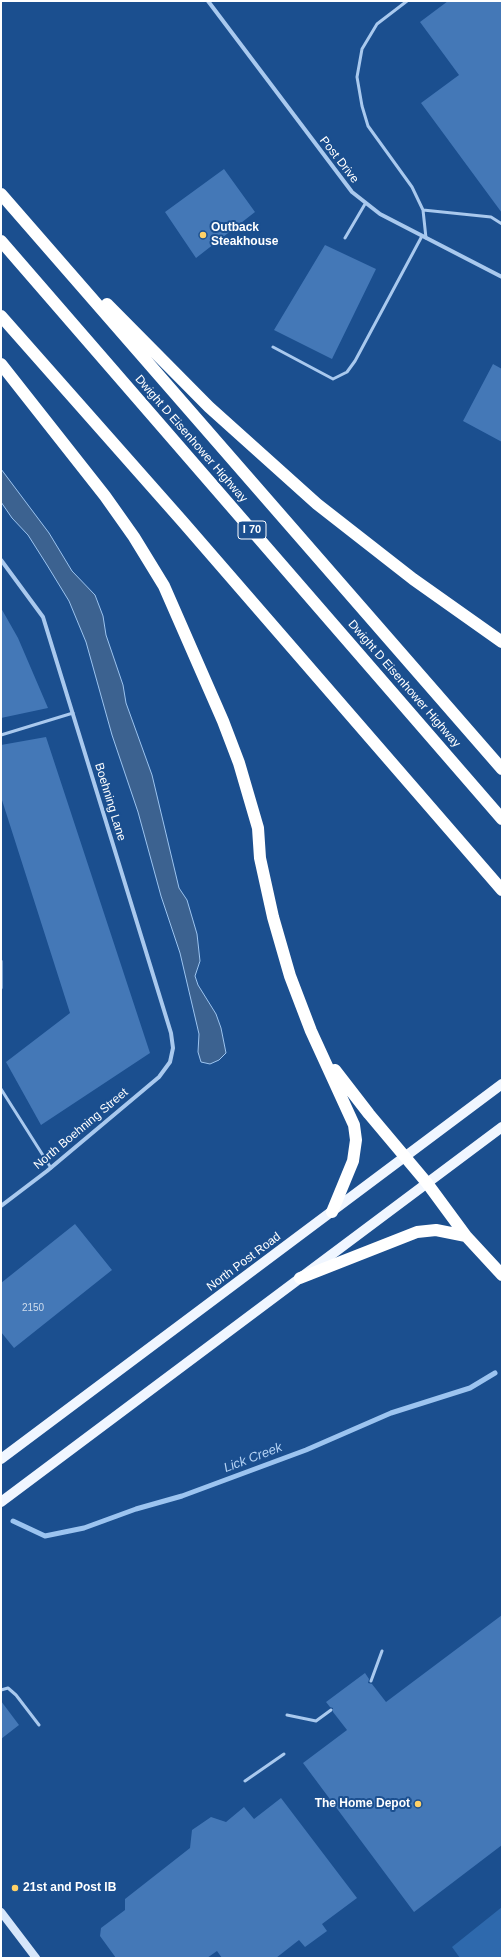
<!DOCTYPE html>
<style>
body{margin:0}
#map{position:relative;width:503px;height:1959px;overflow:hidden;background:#1b4f8f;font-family:Arial,sans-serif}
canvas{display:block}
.frame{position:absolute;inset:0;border:2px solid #fff;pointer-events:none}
</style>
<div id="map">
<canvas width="503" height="1959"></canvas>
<div class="frame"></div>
</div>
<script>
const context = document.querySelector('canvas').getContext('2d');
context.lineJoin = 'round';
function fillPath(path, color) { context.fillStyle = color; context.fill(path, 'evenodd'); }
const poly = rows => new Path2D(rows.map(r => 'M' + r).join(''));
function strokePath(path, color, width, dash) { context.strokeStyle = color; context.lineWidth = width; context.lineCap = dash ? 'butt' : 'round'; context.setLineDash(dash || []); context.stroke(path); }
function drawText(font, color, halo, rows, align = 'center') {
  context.font = font + ' Arial,sans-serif'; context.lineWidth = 4; context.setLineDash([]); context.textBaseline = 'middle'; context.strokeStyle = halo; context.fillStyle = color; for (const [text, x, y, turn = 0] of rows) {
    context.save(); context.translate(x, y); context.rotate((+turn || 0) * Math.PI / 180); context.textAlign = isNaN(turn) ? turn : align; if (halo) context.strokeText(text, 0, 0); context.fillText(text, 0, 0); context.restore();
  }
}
const green = poly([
 [502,1907,502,1958,460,1958,452,1947]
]);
const water = poly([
 [1,469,49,533,72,571,95,595,103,616,106,635,123,685,126,703,152,775,179,888,187,900,197,934,200,961,195,976,198,985,216,1014,221,1028,226,1053,219,1060,210,1064,201,1062,198,1052,199,1034,180,953,161,896,138,812,112,735,86,642,69,601,47,565,28,535,12,518,1,502,1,469]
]);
const stream = poly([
 [13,1521,45,1536,84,1528,136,1509,182,1496,306,1450,391,1413,470,1388,495,1373]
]);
const building = poly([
 [448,1,502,1,502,213,421,103,459,75,420,22],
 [224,169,255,212,196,258,165,212],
 [325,245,376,269,332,359,274,330],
 [493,364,502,369,502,442,463,421],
 [1,608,18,638,48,708,1,718],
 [46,737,150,1053,41,1125,6,1062,70,1013,1,797,1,745],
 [75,1224,112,1270,14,1348,1,1332,1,1283],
 [502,1615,502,1845,414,1912,303,1763,347,1730,333,1712,333,1708,330,1707,326,1702,365,1673,369,1679,368,1683,372,1684,386,1702],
 [1,1701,19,1725,1,1739],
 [281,1798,357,1898,322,1924,327,1931,305,1947,299,1940,276,1958,222,1958,217,1951,207,1958,116,1958,100,1936,101,1928,125,1910,125,1899,190,1848,192,1830,211,1817,226,1822,244,1807,254,1819]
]);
const lane = poly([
 [407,1,377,24,362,49,357,77,362,106,368,126,412,187,423,210,426,238],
 [423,210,491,217,502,224],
 [345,238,365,204],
 [273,347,333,379,347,372,355,361,422,236],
 [1,735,73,713],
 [1,961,1,988],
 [1,1089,51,1168],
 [371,1681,382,1651],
 [1,1690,8,1688,16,1695,39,1725],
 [287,1715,316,1721,331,1710],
 [245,1781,284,1754]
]);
const street = poly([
 [208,1,352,192,380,214,502,277],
 [1,560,43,617,171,1033,173,1048,170,1062,159,1077,47,1171,1,1206]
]);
const secondary = poly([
 [1,1912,36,1958]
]);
const primary = poly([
 [1,1459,502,1084],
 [1,1502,502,1127]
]);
const highway = poly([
 [1,194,502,769],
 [1,241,502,819],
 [107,304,209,407,317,504,413,579,502,642],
 [1,316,183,522,502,890],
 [1,364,105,496,134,537,164,586,223,721,239,763,258,828,260,858,273,917,290,976,311,1031,354,1125,356,1140,353,1161,332,1212],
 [335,1070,369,1114,427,1183,466,1236,502,1275],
 [300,1278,417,1232,436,1230,466,1236]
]);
const markers = [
 [203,235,4,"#ffd166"],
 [418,1804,4,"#ffd166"],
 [15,1888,4,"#ffd166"]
];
const numberNames = [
 ["2150",33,1308]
];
const shields = [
 [252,530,28]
];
const shieldNames = [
 ["I 70",252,530]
];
const streetNames = [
 ["Post Drive",339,160,52],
 ["Dwight D Eisenhower Highway",191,439,49],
 ["Dwight D Eisenhower Highway",404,684,49],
 ["Boehning Lane",110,802,73],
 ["North Boehning Street",81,1129,-40],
 ["North Post Road",244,1262,-37]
];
const poiNames = [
 ["Outback",211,228],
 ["Steakhouse",211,242],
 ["The Home Depot",410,1804,"right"],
 ["21st and Post IB",23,1888]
];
const waterNames = [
 ["Lick Creek",253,1458,-21]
];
fillPath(green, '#2e69ad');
fillPath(water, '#3c6290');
strokePath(water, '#9cc4f0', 1);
strokePath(stream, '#9cc4f0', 5);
fillPath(building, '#4478b7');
strokePath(lane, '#a9c9ee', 3);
strokePath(street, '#a9c9ee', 4);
strokePath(secondary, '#d6e6fa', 8);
strokePath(primary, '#f0f6ff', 10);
strokePath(highway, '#fff', 12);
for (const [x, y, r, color] of markers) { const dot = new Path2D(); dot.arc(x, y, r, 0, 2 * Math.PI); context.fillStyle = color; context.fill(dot); strokePath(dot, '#1b4f8f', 1.5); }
drawText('10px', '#d0dded', null, numberNames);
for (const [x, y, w] of shields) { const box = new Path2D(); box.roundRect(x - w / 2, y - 9, w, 18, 3); context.fillStyle = '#1b4f8f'; context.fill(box); strokePath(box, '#fff', 1); }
drawText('bold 11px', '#fff', null, shieldNames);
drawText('12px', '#fff', '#1b4f8f', streetNames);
drawText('bold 12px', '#fff', '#1b4f8f', poiNames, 'left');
drawText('italic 13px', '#b5d3f5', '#1b4f8f', waterNames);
</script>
